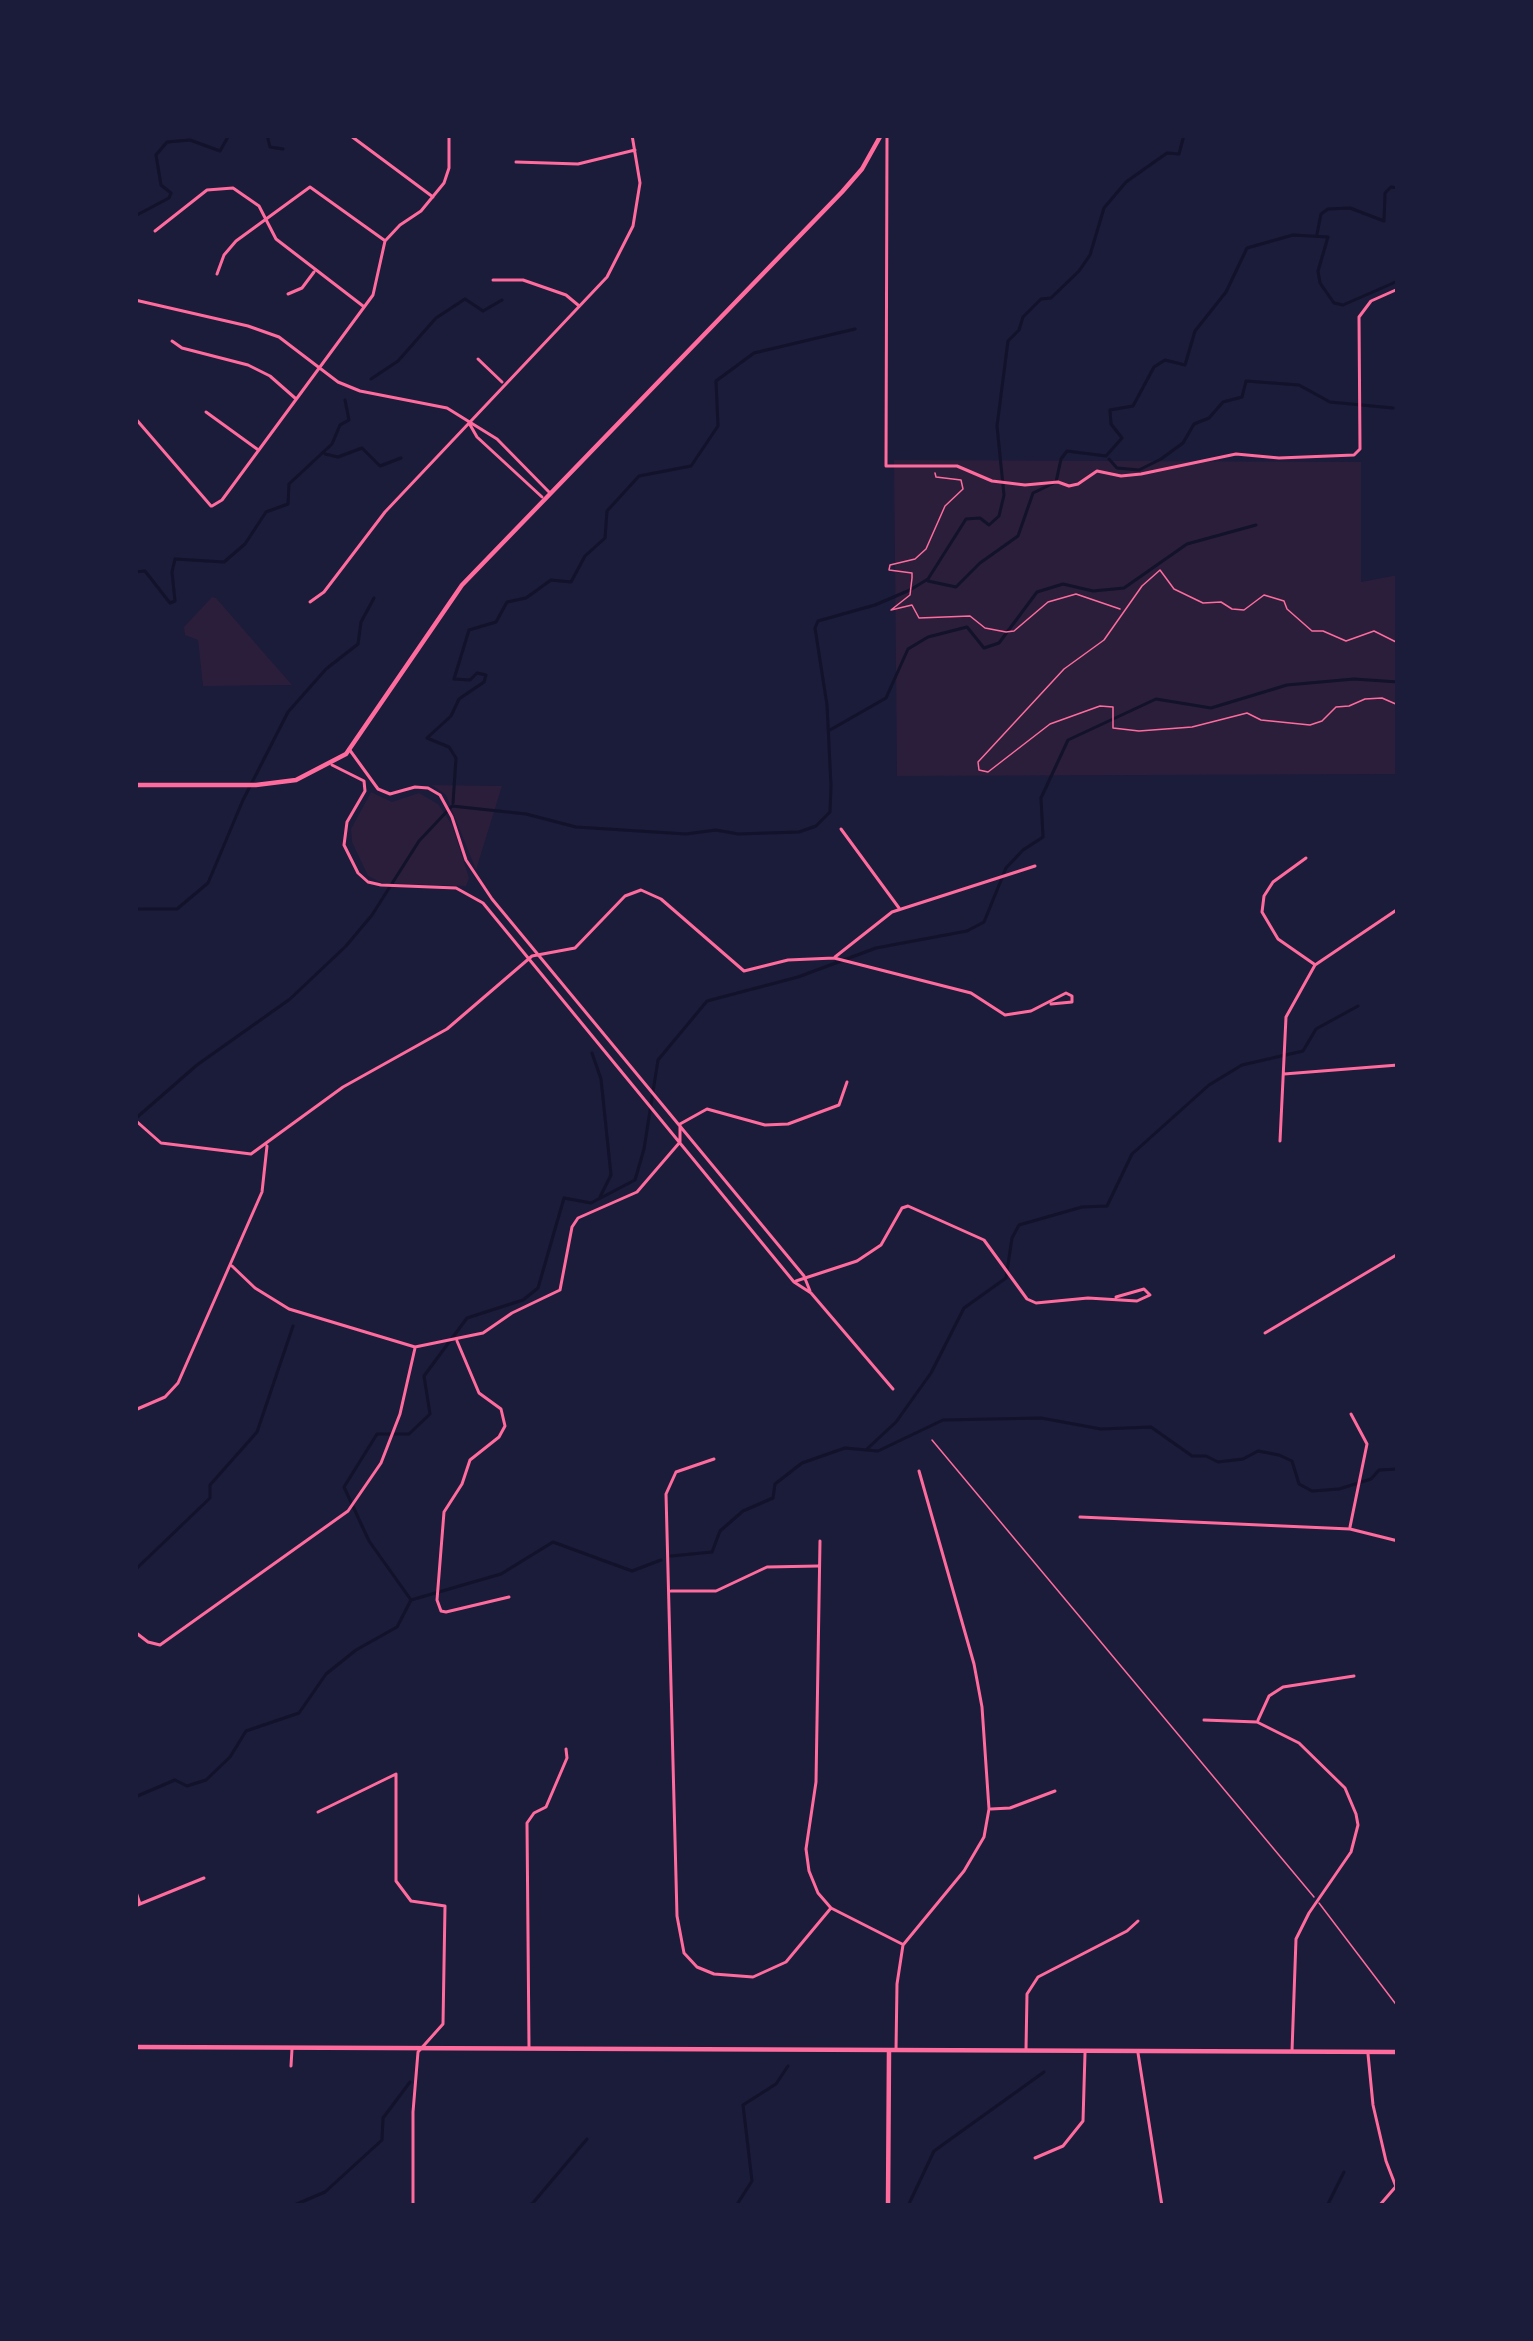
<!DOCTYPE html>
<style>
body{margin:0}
#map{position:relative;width:1533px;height:2341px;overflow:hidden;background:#1b1b3a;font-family:Quicksand,sans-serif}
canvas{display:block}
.frame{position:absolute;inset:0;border:138px solid #1b1b3a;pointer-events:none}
</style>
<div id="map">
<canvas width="1533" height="2341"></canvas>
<div class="frame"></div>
</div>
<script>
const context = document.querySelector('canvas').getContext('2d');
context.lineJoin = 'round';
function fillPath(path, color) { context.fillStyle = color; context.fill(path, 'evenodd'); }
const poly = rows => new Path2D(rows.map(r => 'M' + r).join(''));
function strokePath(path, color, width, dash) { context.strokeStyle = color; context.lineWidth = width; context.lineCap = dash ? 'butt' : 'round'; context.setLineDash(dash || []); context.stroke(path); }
const green = poly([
 [894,460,1361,462,1361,582,1398,575,1398,774,897,776],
 [212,597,216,598,292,685,203,686,198,640,185,635,184,627],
 [432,785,502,786,476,870,446,795],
 [371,792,392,802,419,793,438,804,452,825,469,878,466,886,382,883,368,876,352,842,351,829]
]);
const stream = poly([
 [267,135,270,147,283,149],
 [135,216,169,198,171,193,161,185,156,155,167,142,190,140,220,151,229,135],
 [1317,234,1321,214,1328,209,1350,208,1384,221,1385,193,1391,187,1398,188],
 [371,379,398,361,436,318,465,299,483,311,502,300],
 [325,454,338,457,362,448,380,466,401,458],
 [1109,459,1117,468,1139,470,1161,459,1183,443,1194,424,1209,418,1223,402,1242,397,1246,381,1299,385,1330,402,1393,408],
 [135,572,145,571,170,603,175,601,172,572,175,559,224,562,245,544,266,512,288,504,289,484,332,444,340,425,349,420,345,400],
 [928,581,956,587,980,563,1018,536,1033,493,1056,482,1061,459,1067,451,1106,456,1122,438,1111,424,1110,410,1133,406,1154,367,1165,360,1185,365,1195,331,1226,292,1247,248,1293,235,1328,237,1318,271,1320,283,1334,303,1343,305,1398,281],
 [830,730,886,698,908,649,928,637,967,627,984,648,999,643,1037,592,1063,584,1093,591,1124,588,1187,544,1256,525],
 [453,803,456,758,449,747,427,738,451,716,459,699,484,682,486,675,477,673,470,680,454,679,469,630,496,622,507,602,526,598,551,580,571,582,585,556,605,538,607,511,639,476,691,466,718,426,716,381,754,353,855,329],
 [135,909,177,909,208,883,243,800,288,712,326,669,358,644,361,622,374,598],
 [592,1053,601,1079,611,1175,600,1197],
 [135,1119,197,1065,290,999,346,946,372,915,419,841,452,806,526,814,576,827,686,834,716,830,738,834,799,832,816,826,830,812,831,785,827,705,815,628,818,621,875,605,910,590,928,579,966,519,980,518,989,525,999,516,1004,495,997,426,1008,341,1019,330,1023,317,1041,299,1051,298,1079,271,1090,255,1104,208,1126,182,1167,153,1179,154,1184,135],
 [867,1449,896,1422,931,1373,964,1308,1006,1278,1012,1238,1019,1225,1082,1207,1107,1206,1132,1154,1209,1085,1242,1065,1303,1051,1316,1029,1358,1006],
 [671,1556,712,1552,720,1531,743,1511,773,1498,775,1484,802,1463,845,1448,878,1451,943,1420,1041,1418,1101,1429,1151,1427,1192,1456,1206,1456,1218,1462,1243,1459,1258,1451,1279,1455,1292,1461,1299,1484,1312,1491,1339,1489,1371,1479,1379,1470,1398,1469],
 [135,1570,210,1498,210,1485,257,1432,293,1326],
 [411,1600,369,1541,344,1487,377,1434,409,1434,430,1414,424,1376,467,1318,523,1300,538,1288,564,1198,591,1203,635,1180,644,1149,658,1060,707,1001,798,977,876,948,967,931,984,922,1006,868,1023,850,1043,837,1041,798,1068,740,1156,699,1211,708,1287,685,1354,679,1398,682],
 [135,1797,175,1780,187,1786,206,1780,230,1757,246,1731,299,1713,326,1674,356,1650,397,1627,411,1600,501,1574,553,1542,632,1571,661,1560],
 [292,2206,325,2192,382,2140,383,2118,410,2082],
 [522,2206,532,2204,587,2139],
 [736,2206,752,2181,743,2105,776,2084,788,2066],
 [908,2206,934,2151,1044,2072],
 [1327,2206,1344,2172]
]);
const path = poly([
 [935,473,936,477,961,480,963,489,945,506,926,549,915,559,890,565,889,570,912,573,912,578,910,595,891,610,912,605,919,618,970,616,985,628,1006,632,1014,631,1048,602,1076,594,1120,609],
 [1398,643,1374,631,1346,641,1323,631,1312,631,1287,609,1284,601,1264,595,1244,610,1232,609,1221,602,1203,603,1174,589,1160,570,1142,586,1104,640,1064,669,978,762,979,770,988,772,1050,724,1100,706,1113,707,1113,728,1139,731,1192,727,1247,713,1261,720,1310,725,1322,721,1336,707,1349,706,1365,699,1382,698,1398,705]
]);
const service = poly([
 [932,1440,1314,1897],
 [1319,1903,1398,2007]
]);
const minor = poly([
 [887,135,886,466,957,466,992,481,1025,485,1058,482,1069,486,1078,484,1097,471,1121,476,1141,474,1236,454,1279,458,1354,455,1360,449,1359,317,1371,301,1398,289],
 [351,136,433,197],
 [516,162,578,164,635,150],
 [155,231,207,190,233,188,259,206,276,239,363,306],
 [217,274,224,255,236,241,310,187,384,240],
 [493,280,523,280,566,295,578,305],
 [288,294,302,288,314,272],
 [135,300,248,326,279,337,338,382,360,391,447,408,497,439,550,493],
 [172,341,182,348,248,365,270,376,295,398],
 [478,359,502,382],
 [206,412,257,449],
 [135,418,211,506],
 [469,423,477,437,542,497],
 [212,506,222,500,373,295,385,241,400,225,421,211,444,183,449,168,449,135],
 [310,602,324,592,385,512,607,277,633,226,640,183,632,135],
 [349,749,378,789,390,794,415,787,428,788,440,795,452,817,466,860,492,899,804,1276,810,1291],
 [332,765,364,781,365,791,347,822,344,845,358,873,368,882,381,885,456,888,483,903,794,1282,811,1293,893,1389],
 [841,829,899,908],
 [1306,858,1273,882,1264,896,1262,912,1278,939,1314,964],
 [835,957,892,912,1035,866],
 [1284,1074,1398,1065],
 [135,1120,161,1143,251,1154,343,1087,447,1029,532,956,575,948,625,896,641,890,661,899,744,971,788,960,834,958,971,993,1005,1015,1031,1011,1066,993,1072,996,1072,1002,1051,1004],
 [1280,1141,1286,1017,1315,965,1398,909],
 [232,1266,255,1288,289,1309,415,1347,483,1333,512,1313,560,1290,572,1227,578,1218,637,1192,680,1142,680,1124,707,1109,765,1125,788,1124,839,1105,847,1082],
 [796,1281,857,1261,881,1245,902,1208,908,1206,984,1240,1027,1299,1036,1303,1088,1298,1137,1301,1150,1295,1144,1289,1116,1297],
 [1265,1333,1398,1254],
 [457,1341,479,1393,501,1409,505,1426,499,1437,470,1460,462,1484,444,1512,437,1600,441,1611,446,1612,509,1597],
 [135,1410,165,1397,178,1383,262,1192,267,1146],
 [714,1459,676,1472,666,1494,677,1916,684,1953,697,1967,714,1974,753,1977,786,1962,831,1908],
 [1080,1517,1350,1529,1398,1541],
 [1350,1527,1367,1444,1351,1414],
 [820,1541,816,1782,806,1849,809,1871,818,1893,831,1908,902,1944],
 [671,1591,716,1591,767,1567,818,1566],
 [135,1632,148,1642,160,1645,348,1511,381,1463,400,1414,415,1348],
 [1204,1720,1257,1722,1299,1743,1345,1788,1356,1814,1358,1825,1351,1852,1309,1913,1296,1939,1292,2051],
 [1258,1720,1269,1696,1283,1687,1354,1676],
 [991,1809,1010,1808,1055,1791],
 [318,1812,396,1774,396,1881,411,1901,445,1906,443,2024,418,2052,413,2112,413,2206],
 [135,1889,140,1904],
 [135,1906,204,1878],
 [529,2047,527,1823,534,1813,546,1807,567,1758,566,1749],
 [1026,2049,1027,1994,1038,1977,1127,1931,1138,1921],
 [896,2050,897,1984,903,1945,964,1871,984,1837,989,1809,982,1707,974,1664,919,1471],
 [1138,2053,1162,2206],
 [1368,2054,1373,2105,1386,2161,1398,2192],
 [291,2066,292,2049],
 [1035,2158,1063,2146,1083,2121,1085,2053],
 [1379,2206,1398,2184]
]);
const tertiary = poly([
 [135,785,256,785,296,780,346,754,462,585,842,192,862,169,881,135],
 [135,2047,1398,2052],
 [888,2206,889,2050]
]);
fillPath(green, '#2a1e3b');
strokePath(stream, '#12122b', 3);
strokePath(path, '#ff6b9d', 1.5);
strokePath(service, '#ff6b9d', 1.5);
strokePath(minor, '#ff6b9d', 3);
strokePath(tertiary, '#ff6b9d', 4.5);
</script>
